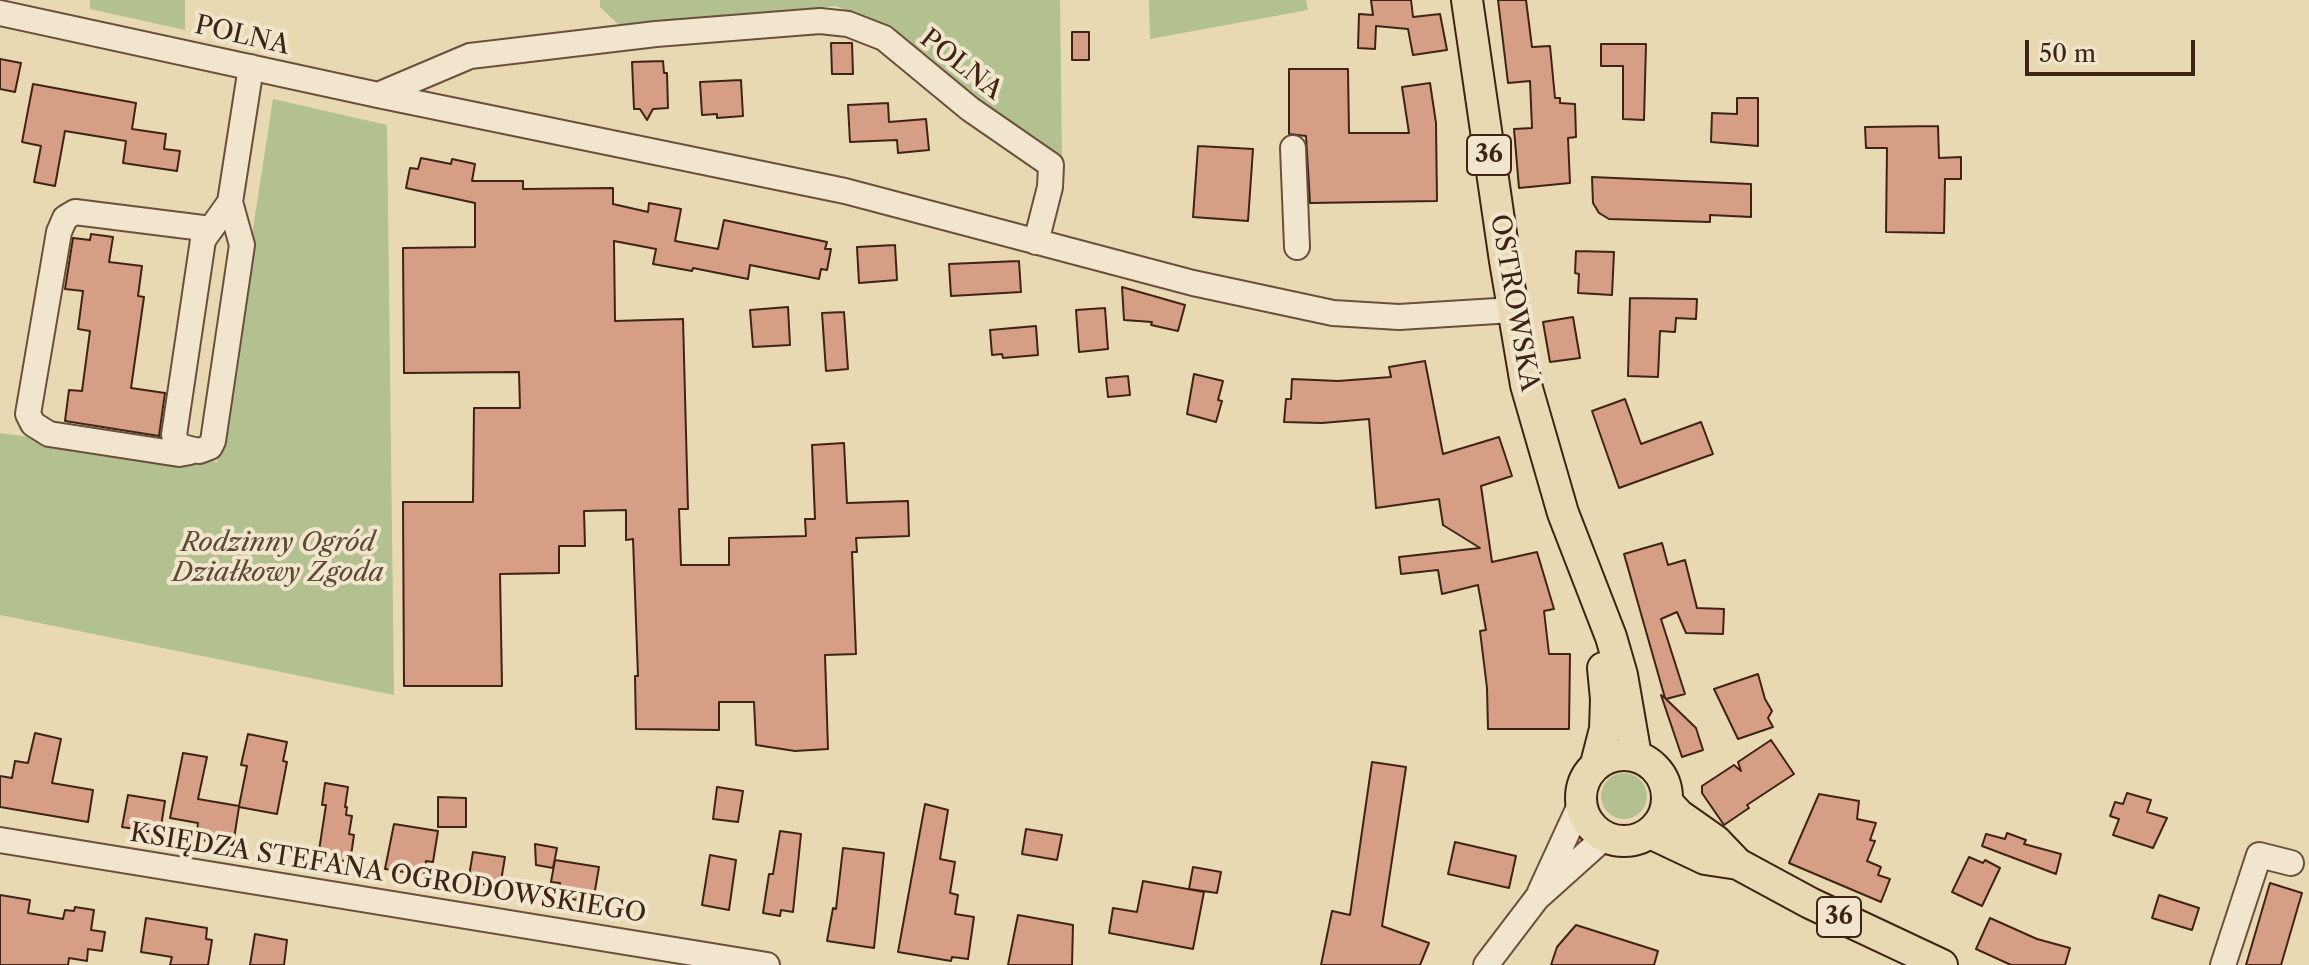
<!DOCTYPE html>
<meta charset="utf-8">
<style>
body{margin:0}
#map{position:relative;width:2309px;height:965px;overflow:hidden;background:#e9d9b2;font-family:"Libre Caslon Text",serif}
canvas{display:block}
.scale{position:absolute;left:2025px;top:40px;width:170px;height:36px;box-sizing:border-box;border:4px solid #3f2314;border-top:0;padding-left:10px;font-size:24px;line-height:28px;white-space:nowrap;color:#3f2314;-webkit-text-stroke:6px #f1e6cd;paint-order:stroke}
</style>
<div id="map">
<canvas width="2309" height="965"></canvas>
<div class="scale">50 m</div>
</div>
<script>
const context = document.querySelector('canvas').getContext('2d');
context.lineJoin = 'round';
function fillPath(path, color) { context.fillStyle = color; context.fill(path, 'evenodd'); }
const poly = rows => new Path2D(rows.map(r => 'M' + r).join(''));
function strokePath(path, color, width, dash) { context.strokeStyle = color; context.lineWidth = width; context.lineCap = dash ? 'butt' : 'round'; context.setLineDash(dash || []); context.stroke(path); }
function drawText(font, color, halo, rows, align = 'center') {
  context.font = font + ' "Libre Caslon Text",serif'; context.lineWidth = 8; context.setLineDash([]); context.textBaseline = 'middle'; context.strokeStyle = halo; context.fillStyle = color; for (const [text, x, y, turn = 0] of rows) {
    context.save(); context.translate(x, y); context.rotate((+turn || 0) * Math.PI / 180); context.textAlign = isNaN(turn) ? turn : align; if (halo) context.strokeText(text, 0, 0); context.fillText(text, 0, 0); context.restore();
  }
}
const green = poly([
 [90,0,185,0,185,30,90,9],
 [600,0,1060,0,1062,157,975,100,897,34,836,6,622,28,600,7],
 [1149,0,1306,0,1308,10,1150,39],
 [273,99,387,125,394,695,0,615,0,433,217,462],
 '1601 796a23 23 0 1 1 46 0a23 23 0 1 1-46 0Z'
]);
const building = poly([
 [1371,0,1411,0,1413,17,1440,14,1447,50,1413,55,1408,29,1376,26,1375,49,1358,48,1359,14,1373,15,1371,0],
 [1498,0,1526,0,1532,47,1550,46,1555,98,1560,98,1560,103,1575,104,1576,137,1568,138,1570,183,1519,188,1514,129,1532,128,1530,81,1508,83,1498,0],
 [1072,32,1089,32,1089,60,1072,60,1072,32],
 [831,43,852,43,853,74,832,74,831,43],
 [1601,44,1646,44,1644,120,1623,119,1623,66,1601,66,1601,44],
 [0,59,21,63,15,92,0,89,0,59],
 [663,61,664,73,667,73,668,108,653,109,647,120,640,109,634,109,632,62,663,61],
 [1289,69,1348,69,1349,133,1409,133,1402,87,1430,83,1436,123,1437,201,1310,203,1306,136,1289,134,1289,69],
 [741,80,743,116,717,118,717,114,702,115,700,82,741,80],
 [33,84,136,103,132,129,166,134,164,149,180,151,177,171,123,163,126,141,65,131,55,186,34,182,41,146,22,142,33,84],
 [1737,98,1758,98,1758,146,1711,142,1712,113,1737,114,1737,98],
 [888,103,889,122,926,119,929,150,898,153,897,140,850,142,848,105,888,103],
 [1938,126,1939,158,1961,157,1961,179,1945,179,1944,233,1886,232,1887,148,1866,148,1865,127,1938,126],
 [1198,146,1253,149,1248,221,1193,217,1198,146],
 [421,158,451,164,452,159,475,164,472,181,523,181,523,189,613,188,613,204,648,212,649,203,681,209,675,241,718,249,724,220,827,242,825,249,831,249,827,270,821,269,819,279,750,265,748,279,693,268,692,271,653,264,656,249,614,241,615,321,683,319,688,509,679,509,681,565,729,565,729,538,806,536,805,519,815,519,812,445,844,443,847,503,908,501,909,536,856,538,857,552,852,552,856,654,825,655,828,749,795,751,756,745,754,702,719,702,719,730,636,729,635,676,638,676,633,539,626,540,626,510,584,511,585,546,559,546,559,573,500,574,502,686,404,686,403,502,473,502,474,408,520,408,519,372,404,373,403,248,475,247,475,203,406,188,410,168,418,169,421,158],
 [1592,177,1751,184,1751,217,1710,215,1710,222,1609,219,1599,213,1593,203,1592,177],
 [91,234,113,237,109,262,142,266,138,296,144,297,131,388,165,393,159,436,65,421,69,390,82,391,90,331,78,329,83,291,65,289,73,238,90,240,91,234],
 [895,245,897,280,859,283,857,247,895,245],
 [1576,251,1614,252,1612,295,1578,293,1579,274,1575,273,1576,251],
 [1019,261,1021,292,951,296,949,264,1019,261],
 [1122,287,1185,305,1178,331,1151,325,1152,322,1124,320,1122,287],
 [1630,298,1697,299,1696,319,1676,318,1675,332,1660,331,1658,377,1628,376,1630,298],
 [788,307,790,345,753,347,750,310,788,307],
 [1105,308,1108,349,1079,352,1076,310,1105,308],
 [844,312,848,369,826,371,822,313,844,312],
 [1573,317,1580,358,1550,362,1543,322,1573,317],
 [1036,326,1038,355,1003,358,1002,354,992,355,990,330,1036,326],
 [1425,361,1443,454,1499,437,1512,476,1481,486,1492,562,1537,552,1554,609,1544,611,1549,654,1570,654,1569,729,1488,729,1487,688,1480,631,1486,630,1478,585,1442,594,1438,570,1401,574,1399,557,1480,548,1443,525,1439,499,1376,508,1369,419,1322,423,1284,422,1286,399,1291,399,1292,379,1338,381,1391,377,1389,367,1425,361],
 [1194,374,1223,381,1218,400,1222,401,1216,422,1187,414,1194,374],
 [1128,376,1130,395,1108,397,1106,378,1128,376],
 [1625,399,1641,444,1701,422,1713,454,1619,488,1592,411,1625,399],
 [1662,543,1668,565,1685,560,1697,608,1724,609,1723,634,1686,633,1677,612,1661,619,1685,694,1666,699,1696,728,1703,750,1682,757,1661,695,1665,698,1624,554,1662,543],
 [1758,674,1765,699,1772,711,1768,718,1773,727,1738,739,1714,689,1758,674],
 [35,733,61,739,52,783,93,790,88,822,0,807,0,776,12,778,15,761,28,763,35,733],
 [248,734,287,742,283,761,287,762,277,814,239,807,233,845,196,839,198,823,170,818,183,753,207,757,198,799,239,806,247,766,241,765,248,734],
 [1771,740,1794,774,1747,805,1749,808,1724,825,1702,793,1702,786,1734,765,1741,771,1738,762,1771,740],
 [1372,762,1406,767,1382,926,1429,943,1420,965,1321,965,1332,911,1350,915,1372,762],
 [325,783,348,787,345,807,347,807,346,815,352,816,349,834,354,835,350,862,318,857,326,805,322,805,325,783],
 [717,787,743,791,738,822,713,819,717,787],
 [2127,793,2151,800,2147,812,2167,818,2153,848,2113,835,2119,819,2110,816,2115,802,2123,804,2127,793],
 [1819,794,1859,801,1857,819,1876,823,1870,840,1875,841,1867,861,1881,867,1878,875,1890,879,1881,902,1789,863,1819,794],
 [128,795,165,801,160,833,122,827,128,795],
 [438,797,466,798,466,827,438,827,438,797],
 [925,804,948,810,940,859,955,862,950,893,958,895,955,914,974,917,968,959,952,957,951,961,898,952,925,804],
 [394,824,438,831,433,862,426,861,424,875,385,869,394,824],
 [1026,829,1062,835,1057,860,1022,854,1026,829],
 [780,831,801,834,793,912,781,910,780,916,763,913,769,874,773,874,780,831],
 [2007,833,2026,840,2024,844,2061,854,2056,874,1982,846,1986,834,2005,839,2007,833],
 [1455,842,1516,856,1509,888,1448,874,1455,842],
 [535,844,557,848,553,868,536,865,535,844],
 [843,848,884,853,874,948,827,941,833,908,836,909,843,848],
 [473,852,505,857,500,887,468,882,473,852],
 [710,855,736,860,729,910,702,905,710,855],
 [1969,857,1983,863,1985,860,2000,868,1982,906,1952,892,1969,857],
 [555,860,599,867,593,902,557,897,560,883,551,882,555,860],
 [1193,867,1221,872,1217,893,1189,889,1193,867],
 [1143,881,1204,892,1193,949,1109,933,1113,908,1137,912,1143,881],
 [2270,883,2302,893,2281,965,2246,965,2270,883],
 [0,895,30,900,28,913,63,919,65,910,74,911,75,907,94,910,91,930,105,932,102,951,88,949,87,961,69,958,68,965,0,965,0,895],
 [2159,895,2199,908,2192,930,2152,918,2159,895],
 [1018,915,1073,925,1072,965,1008,965,1018,915],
 [146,918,207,928,206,939,212,940,208,965,170,965,172,957,141,952,146,918],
 [1990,918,2037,939,2070,948,2065,965,2011,965,1976,949,1990,918],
 [1576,925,1658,951,1654,965,1551,965,1557,947,1576,925],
 [255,934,287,940,284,965,250,965,255,934]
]);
const minor = poly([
 [0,13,378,95,845,191,1193,283,1333,313,1399,317,1513,310],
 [378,95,470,56,656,34,820,21,848,24,884,38,970,109,1051,165,1050,187,1036,242],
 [1293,148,1297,247],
 [230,202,203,240,174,435,178,446,199,451,210,447,213,441,242,245,230,202,251,67],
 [190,452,179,454,49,434,33,424,28,414,59,232,65,218,75,212,211,229],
 [0,840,767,965],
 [1540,892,1580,805],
 [1486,965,1537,898,1605,837],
 [2223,965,2259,855,2291,863]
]);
const major = poly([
 [1467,0,1505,261,1526,385,1563,513,1611,637,1622,675,1636,756],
 '1581 798a43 43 0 1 1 86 0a43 43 0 1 1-86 0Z',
 [1596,764,1605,729,1606,699,1603,668],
 [1667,802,1679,815,1716,841,1738,864,1810,903,1942,965],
 [1650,833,1705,859,1738,864]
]);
const shields = [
 [1489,155,44],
 [1839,917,44]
];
const shieldNames = [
 ["36",1489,155],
 ["36",1839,917]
];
const streetNames = [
 ["POLNA",242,36,13],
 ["POLNA",961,65,38],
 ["OSTROWSKA",1514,303,80],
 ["KSIĘDZA STEFANA OGRODOWSKIEGO",388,874,9]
];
const parkNames = [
 ["Rodzinny Ogród",278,543],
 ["Działkowy Zgoda",278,573]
];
fillPath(green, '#b3c08f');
fillPath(building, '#d69e85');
strokePath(building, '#3f2314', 2);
strokePath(minor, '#6a503c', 28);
strokePath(major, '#3f2314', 34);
strokePath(minor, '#f1e6cd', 24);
strokePath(major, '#e9d9b2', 30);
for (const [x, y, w] of shields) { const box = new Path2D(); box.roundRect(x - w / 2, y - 20, w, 40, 6); context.fillStyle = '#f1e6cd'; context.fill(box); strokePath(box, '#3f2314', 2); }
drawText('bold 24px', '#3f2314', null, shieldNames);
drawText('26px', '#3f2314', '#f1e6cd', streetNames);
drawText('italic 26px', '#5c4a33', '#f1e6cd', parkNames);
</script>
